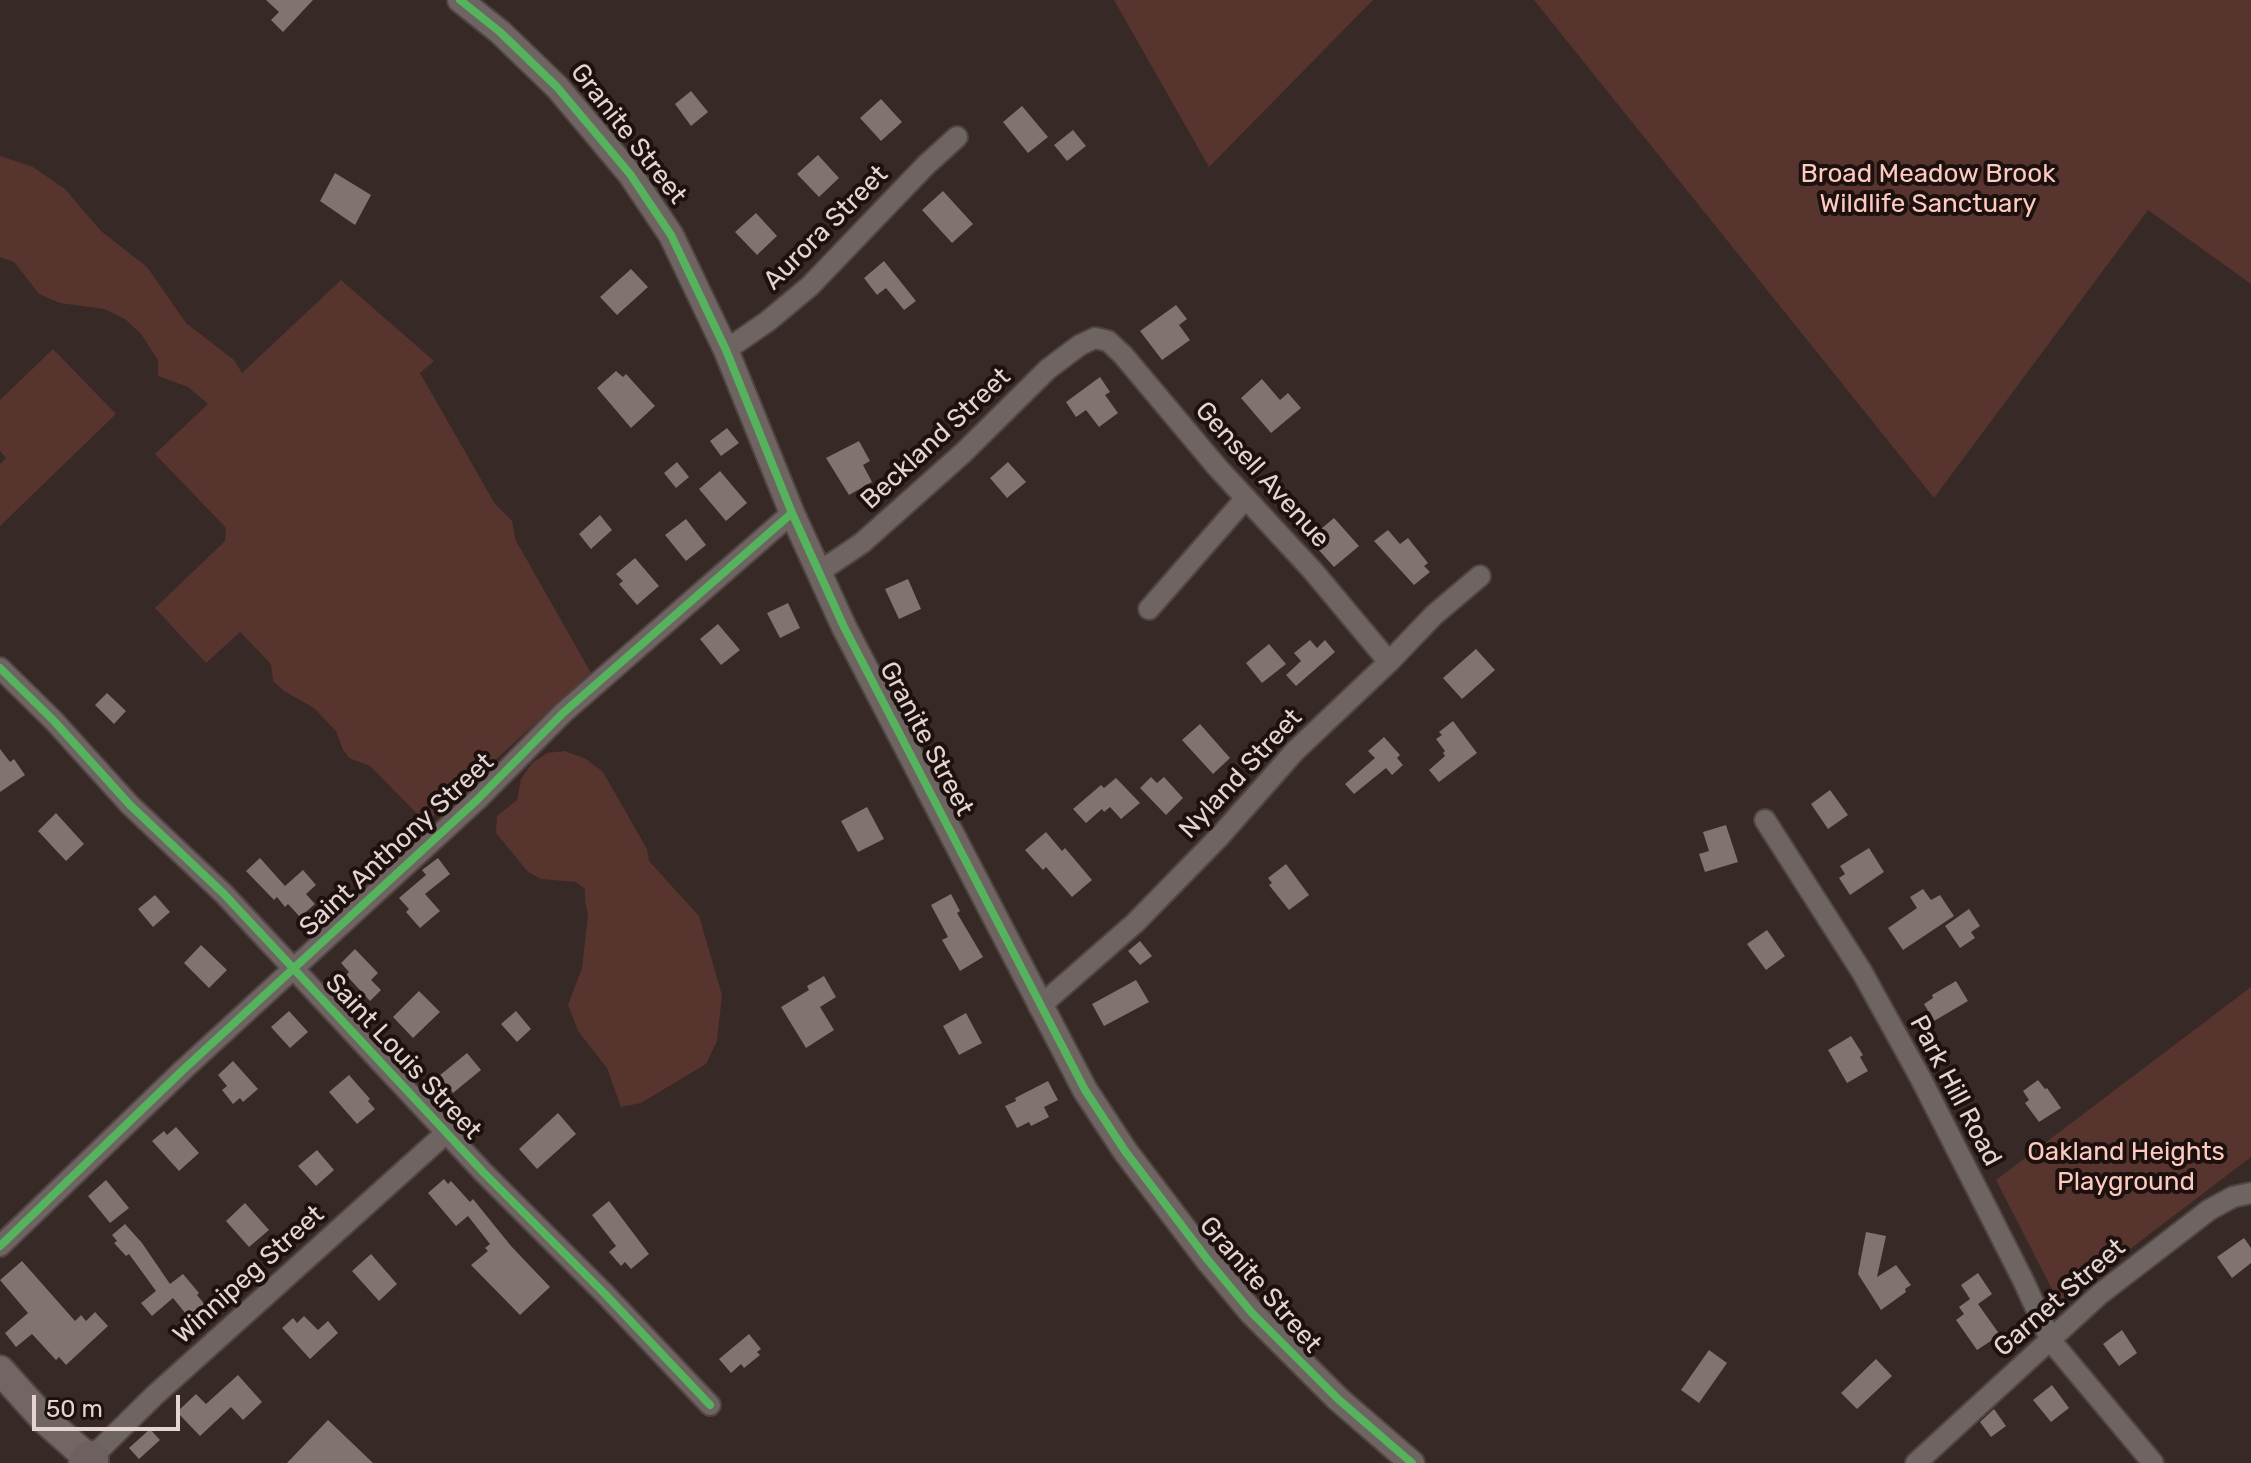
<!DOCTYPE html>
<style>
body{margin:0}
#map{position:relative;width:2251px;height:1463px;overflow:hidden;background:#372926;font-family:Rubik,sans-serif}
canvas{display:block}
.scale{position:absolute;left:32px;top:1395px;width:148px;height:36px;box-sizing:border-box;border:4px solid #e5d4d0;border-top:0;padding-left:10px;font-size:24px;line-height:28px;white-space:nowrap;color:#e5d4d0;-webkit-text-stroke:6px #1c110e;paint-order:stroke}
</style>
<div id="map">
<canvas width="2251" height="1463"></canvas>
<div class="scale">50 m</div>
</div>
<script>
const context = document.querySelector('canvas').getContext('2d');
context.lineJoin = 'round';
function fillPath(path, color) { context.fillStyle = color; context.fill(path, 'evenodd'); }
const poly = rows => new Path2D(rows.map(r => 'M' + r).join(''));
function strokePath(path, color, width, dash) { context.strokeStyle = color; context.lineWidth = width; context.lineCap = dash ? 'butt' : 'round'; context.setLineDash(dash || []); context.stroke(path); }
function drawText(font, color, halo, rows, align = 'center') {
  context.font = font + ' Rubik,sans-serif'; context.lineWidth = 8; context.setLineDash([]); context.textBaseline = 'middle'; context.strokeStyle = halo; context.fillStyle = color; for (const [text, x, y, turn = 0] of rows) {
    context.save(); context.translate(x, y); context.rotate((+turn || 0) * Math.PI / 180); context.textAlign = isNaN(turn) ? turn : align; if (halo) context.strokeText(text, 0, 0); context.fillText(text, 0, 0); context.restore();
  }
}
const green = poly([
 [1114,0,1373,0,1209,167],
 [1534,0,2251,0,2251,284,2148,210,1934,498],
 [0,156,33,167,65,189,101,231,147,267,186,323,234,360,242,373,341,280,434,361,420,373,495,504,512,521,515,539,591,673,426,823,370,766,349,758,343,750,336,731,314,708,284,691,273,681,271,664,240,632,206,663,155,608,225,541,226,528,155,454,208,404,188,387,158,376,158,360,141,334,125,319,104,309,60,303,39,294,14,262,0,257],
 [53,349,116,414,0,526,0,464,6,458,0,451,0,400],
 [565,751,586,759,603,772,647,849,649,861,699,916,722,995,717,1041,706,1064,641,1103,621,1107,607,1068,578,1031,568,1005,582,968,588,915,585,901,585,889,576,882,541,879,528,872,496,833,497,816,517,800,521,779,532,763,547,753],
 [2251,987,2251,1157,2059,1303,1996,1180]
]);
const building = poly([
 [266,0,313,0,283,32,271,20,279,12],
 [691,91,708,112,691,126,675,104],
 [881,99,902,122,881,141,860,118],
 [1022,106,1048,137,1028,153,1003,122],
 [1073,130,1086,146,1067,161,1054,145],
 [818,155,839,178,819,197,797,174],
 [335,173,371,195,355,225,320,201],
 [943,191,973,224,952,243,922,210],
 [756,213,777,236,757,255,735,232],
 [884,261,916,301,904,310,886,288,877,295,864,278],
 [631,269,648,287,617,315,600,297],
 [1176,305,1187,319,1179,325,1190,340,1162,360,1140,331],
 [616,371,623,377,626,374,655,406,631,428,597,388],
 [1100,377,1110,392,1105,395,1118,413,1099,427,1086,410,1076,417,1066,402],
 [1262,379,1280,400,1288,393,1301,408,1271,433,1241,398],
 [727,428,739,443,721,456,710,441],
 [859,441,870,461,863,465,872,482,849,495,826,458],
 [677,462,689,477,676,488,664,473],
 [1008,462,1026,482,1007,498,990,478],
 [720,471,747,503,726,521,699,489],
 [600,515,612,530,591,549,579,534],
 [1334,518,1359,546,1334,567,1309,539],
 [686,519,706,545,686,561,665,535],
 [1388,530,1400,544,1408,538,1428,563,1424,566,1430,572,1414,585,1374,541],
 [635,558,659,586,637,605,619,584,623,581,616,574],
 [908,579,921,609,899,619,885,589],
 [788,603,800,628,780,638,767,613],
 [718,624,740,650,721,665,700,639],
 [1310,640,1317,648,1325,640,1335,652,1296,686,1286,675,1301,661,1294,653],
 [1269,644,1286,664,1262,683,1246,663],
 [1476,649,1495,670,1462,699,1443,678],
 [107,693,126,711,114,724,95,705],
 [1453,721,1477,753,1439,782,1429,770,1445,756,1443,753,1445,751,1436,739,1442,735,1439,732],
 [1200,724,1230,758,1213,774,1182,740],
 [1384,737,1400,755,1397,758,1403,765,1392,775,1386,768,1354,794,1345,784,1375,758,1368,751],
 [0,749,10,762,14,759,25,775,0,792],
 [1151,777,1157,783,1164,777,1183,798,1166,815,1140,788],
 [1116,778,1140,803,1121,819,1110,807,1104,812,1102,809,1086,823,1073,809,1101,785,1104,788],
 [1830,790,1848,815,1828,829,1811,804],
 [867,807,884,839,858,852,841,821],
 [56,813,84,844,66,861,38,831],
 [1726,825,1738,862,1705,872,1699,854,1709,851,1703,832],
 [1046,832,1062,851,1065,848,1092,880,1072,897,1046,867,1043,870,1025,850],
 [1869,848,1884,872,1850,895,1839,878,1845,874,1840,866],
 [260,858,285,886,303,870,316,885,306,894,315,904,300,917,288,904,285,907,277,897,274,900,246,871],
 [438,858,450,874,425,894,440,911,420,928,406,912,409,909,399,898,426,875,422,870],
 [1286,864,1309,895,1289,910,1269,885,1272,883,1268,878],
 [1923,889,1931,900,1940,895,1954,916,1903,950,1888,928,1917,908,1910,897],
 [951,894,960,911,957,913,983,957,960,971,942,940,948,937,931,905],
 [155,895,170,912,153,927,138,909],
 [1969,909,1980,926,1971,932,1975,938,1960,948,1945,926],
 [1767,930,1785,956,1766,970,1747,944],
 [1140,941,1152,956,1140,965,1128,951],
 [201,945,227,970,209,988,184,963],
 [355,949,378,973,371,980,381,990,370,1001,346,975,349,972,341,963],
 [824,976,836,997,820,1007,834,1030,806,1048,781,1007,809,990,807,986],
 [1136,980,1149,1002,1104,1026,1092,1004],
 [1956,981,1968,1001,1934,1021,1924,1004,1933,998,1932,995],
 [419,991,440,1012,413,1038,393,1017],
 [289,1011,308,1032,290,1048,271,1027],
 [516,1011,531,1029,517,1042,501,1024],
 [966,1013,982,1043,959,1055,943,1026],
 [1851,1036,1863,1055,1860,1057,1868,1071,1847,1083,1828,1050],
 [467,1053,481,1070,453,1093,439,1076],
 [233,1061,258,1089,243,1102,240,1098,233,1104,222,1090,227,1086,218,1075],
 [349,1075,370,1099,368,1101,375,1109,357,1124,329,1092],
 [2038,1080,2045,1089,2047,1088,2061,1108,2039,1122,2025,1103,2029,1100,2023,1091],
 [1048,1081,1058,1100,1044,1107,1049,1117,1031,1126,1029,1122,1017,1128,1005,1106,1016,1101,1015,1098],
 [558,1113,576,1134,537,1169,519,1149],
 [176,1127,199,1153,179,1171,152,1141,164,1131,167,1135],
 [317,1150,334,1170,316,1186,298,1166],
 [444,1179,448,1184,451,1181,470,1202,473,1199,511,1246,550,1287,520,1315,471,1265,488,1251,485,1248,490,1244,468,1216,456,1226,428,1193],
 [106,1180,129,1208,110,1223,88,1196],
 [609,1201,649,1254,631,1269,625,1262,621,1266,609,1252,616,1246,592,1215],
 [245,1203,269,1230,249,1247,226,1221],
 [125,1224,142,1243,170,1284,183,1274,199,1293,197,1295,206,1306,190,1319,173,1298,152,1316,141,1303,156,1291,129,1254,126,1256,114,1243,117,1241,112,1235],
 [1866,1232,1886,1236,1877,1277,1896,1265,1911,1285,1905,1289,1906,1292,1881,1310,1858,1274],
 [2244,1238,2251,1248,2251,1263,2232,1278,2217,1257],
 [371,1254,397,1284,379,1301,352,1271],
 [22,1261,75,1321,81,1315,86,1321,95,1312,108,1326,66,1365,59,1357,56,1360,32,1334,16,1347,5,1333,28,1313,0,1280],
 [1978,1273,1992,1294,1978,1304,2000,1335,1977,1350,1956,1320,1964,1314,1959,1307,1970,1299,1961,1285],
 [304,1316,318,1330,328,1321,338,1333,310,1359,282,1328,293,1318,297,1323],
 [2122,1330,2137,1353,2119,1366,2103,1344],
 [749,1334,761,1349,757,1352,760,1355,744,1368,741,1364,731,1373,719,1359],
 [1709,1350,1727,1363,1699,1403,1681,1390],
 [1876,1359,1892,1376,1857,1409,1841,1393],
 [238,1375,262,1402,243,1420,231,1407,200,1436,177,1412,196,1394,206,1404],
 [2052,1385,2069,1408,2051,1422,2033,1400],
 [1994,1409,2006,1426,1991,1437,1980,1422],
 [328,1420,373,1463,287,1463],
 [150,1429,160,1440,139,1459,129,1448]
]);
const minor = poly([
 [726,350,768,321,810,286,926,165,957,137],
 [819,572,862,543,963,453,1048,369,1080,345,1095,338,1108,341,1123,355,1217,467,1313,571,1389,662],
 [1149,609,1246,498],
 [0,668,54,721,130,805,224,894,483,1172,605,1294,710,1405],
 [1765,820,1862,972,1921,1079,2023,1280,2051,1341,2153,1463],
 [1039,1007,1135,923,1220,836,1295,751,1389,662,1434,615,1480,576],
 [0,1246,183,1070,477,800,563,713,792,513],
 [90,1459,155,1395,446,1133],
 [1916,1463,2100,1294,2209,1210,2233,1197,2251,1193]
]);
const tertiary = poly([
 [460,0,500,32,557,87,630,174,671,235,726,350,792,513,844,627,1085,1090,1125,1151,1207,1259,1252,1313,1338,1399,1412,1463]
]);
const secondary = poly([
 [0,1370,44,1419,94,1463]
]);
const motorway = poly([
 [87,1463,90,1459]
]);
const cycleway = poly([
 [460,0,500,32,557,87,630,174,671,235,726,350,792,513,844,627,1085,1090,1125,1151,1207,1259,1252,1313,1338,1399,1412,1463],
 [0,668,54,721,130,805,224,894,483,1172,605,1294,710,1405],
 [0,1246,183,1070,477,800,563,713,792,513]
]);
const streetNames = [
 ["Granite Street",628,134,52],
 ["Aurora Street",826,228,-45],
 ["Beckland Street",936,439,-43],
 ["Gensell Avenue",1262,475,48],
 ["Granite Street",926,739,62],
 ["Nyland Street",1241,774,-47],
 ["Saint Anthony Street",397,845,-43],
 ["Saint Louis Street",403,1057,47],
 ["Park Hill Road",1955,1091,62],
 ["Winnipeg Street",249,1275,-42],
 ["Granite Street",1260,1285,49],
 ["Garnet Street",2060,1298,-41]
];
const parkNames = [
 ["Broad Meadow Brook",1928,174],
 ["Wildlife Sanctuary",1928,204],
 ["Oakland Heights",2126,1152],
 ["Playground",2126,1182]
];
fillPath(green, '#58342e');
fillPath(building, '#807370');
strokePath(minor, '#514543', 24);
strokePath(tertiary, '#514543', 28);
strokePath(secondary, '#514543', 32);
strokePath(motorway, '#514543', 40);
strokePath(minor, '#6e6462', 20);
strokePath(tertiary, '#6e6462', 24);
strokePath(secondary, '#726563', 28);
strokePath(motorway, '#6d605e', 36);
strokePath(cycleway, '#56b35d', 8);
drawText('26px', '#e5d4d0', '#1c110e', streetNames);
drawText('26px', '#fecabf', '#1c110e', parkNames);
</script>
